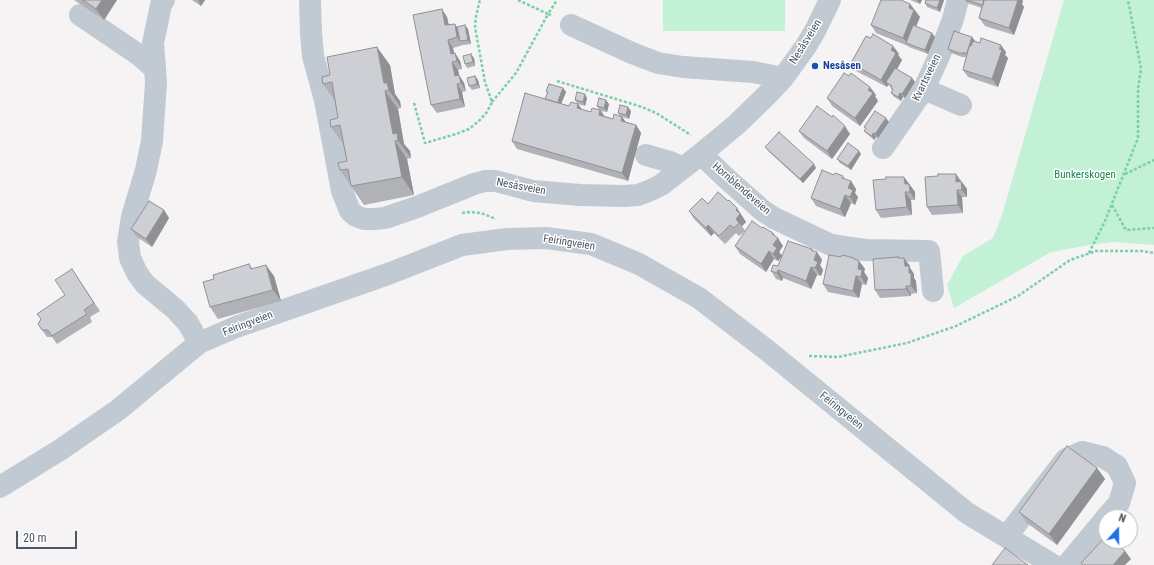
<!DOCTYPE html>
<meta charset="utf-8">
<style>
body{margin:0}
#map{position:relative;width:1154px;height:565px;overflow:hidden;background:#f5f3f3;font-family:"Roboto Condensed",sans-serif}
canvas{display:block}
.north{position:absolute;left:1098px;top:509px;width:40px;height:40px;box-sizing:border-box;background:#fff;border:1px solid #b7bbc0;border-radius:50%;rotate:21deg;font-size:11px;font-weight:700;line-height:16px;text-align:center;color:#4a5661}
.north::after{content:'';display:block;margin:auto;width:14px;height:18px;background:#1a73e8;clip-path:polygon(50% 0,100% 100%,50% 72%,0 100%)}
.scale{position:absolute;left:16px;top:531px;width:61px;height:18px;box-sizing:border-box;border:2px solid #4a5661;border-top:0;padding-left:5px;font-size:12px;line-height:14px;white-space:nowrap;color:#4a5661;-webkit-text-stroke:3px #fff;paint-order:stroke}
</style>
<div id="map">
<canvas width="1154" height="565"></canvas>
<div class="north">N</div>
<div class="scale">20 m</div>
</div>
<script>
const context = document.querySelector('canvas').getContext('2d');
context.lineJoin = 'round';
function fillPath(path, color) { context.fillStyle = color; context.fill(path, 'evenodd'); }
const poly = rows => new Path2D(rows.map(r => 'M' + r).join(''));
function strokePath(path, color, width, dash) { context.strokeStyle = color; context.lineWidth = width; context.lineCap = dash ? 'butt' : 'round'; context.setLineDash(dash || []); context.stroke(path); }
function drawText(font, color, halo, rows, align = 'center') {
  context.font = font + ' "Roboto Condensed",sans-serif'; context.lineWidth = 3; context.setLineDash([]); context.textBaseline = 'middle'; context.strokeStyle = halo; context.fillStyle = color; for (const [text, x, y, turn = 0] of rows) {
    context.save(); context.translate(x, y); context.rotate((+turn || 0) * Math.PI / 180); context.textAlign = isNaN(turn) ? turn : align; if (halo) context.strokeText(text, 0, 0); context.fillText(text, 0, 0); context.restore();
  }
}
const green = poly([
 [663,0,785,0,785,31,663,31],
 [1064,0,1154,0,1154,245,1112,242,1090,245,1051,252,954,308,947,285,963,256,993,238,1002,215]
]);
const path = poly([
 [518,0,548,14,557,0],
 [557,81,642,107,656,113,691,135],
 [492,102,516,73,548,14,553,16],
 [414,103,425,143,456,134,469,129,480,120,487,112,492,102,485,82,475,27,476,16,480,0],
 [1125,174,1154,160],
 [1112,205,1126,230,1154,228],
 [462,213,468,212,481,213,496,219],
 [1089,253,1105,221,1138,138,1138,89,1141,69,1128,0],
 [809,356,838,357,907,343,956,326,1018,296,1070,260,1096,251,1141,251,1154,253]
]);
const minor = poly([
 [164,0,161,5,153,43,156,82,152,141,146,170,132,217,128,242,130,258,137,273,145,284,175,309,188,323,199,343],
 [310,0,311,33,313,56,325,100,342,191,350,211,356,216,364,219,374,219,385,218,417,207,474,184,485,181,496,181,533,191,580,195,624,196,638,195,651,190,661,185,701,154,737,124,770,92,783,78,806,46,815,31,830,0],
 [80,15,139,55,155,69],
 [571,25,632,53,658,63,683,67,753,72,783,78],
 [924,89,961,105],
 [883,148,924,89,940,54,953,19,958,0],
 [701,154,726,178,762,210,774,218,831,245,865,250,929,251,933,291],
 [646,155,670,162,683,168],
 [0,487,60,450,118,410,199,343,236,327,388,274,462,245,507,239,546,238,591,244,639,264,699,298,768,351,967,513,1053,565],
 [1007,536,1066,459,1082,452,1103,457,1117,466,1125,483,1119,503,1107,517],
 [1067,565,1106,518]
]);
const wall = poly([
 [74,0,117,0,104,20],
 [192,0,205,0,201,6],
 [910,0,922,0,920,4],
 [944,0,940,12,927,7,925,3],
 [965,0,1022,0,1023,1,1022,4,1024,7,1014,35,985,26,979,18,982,8,967,3],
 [910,4,920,17,916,26,935,37,928,54,909,47,908,46,876,33,871,25],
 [447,17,449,25,457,28,468,29,471,44,463,45,453,48,454,53,455,53,460,61,462,69,458,70,459,75,464,83,466,91,462,92,465,107,437,113,431,105],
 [972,37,975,41,1006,52,1005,55,1008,58,998,87,968,77,963,70,966,57,962,57,951,53,948,49],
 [871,38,893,46,899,54,898,55,902,60,897,69,912,78,915,82,905,98,903,97,901,101,894,97,891,93,892,90,891,87,888,85,887,87,856,71,851,63],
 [474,58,475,66,467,68,465,64],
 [390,65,395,94,400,101,401,108,398,109,404,144,410,151,411,158,407,159,414,195,364,205,340,170,347,161,343,144,331,127,338,118,335,101,323,84],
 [475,76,478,80,480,88,472,90,469,86],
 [563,88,566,92,561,104,569,106,578,104,582,110,591,112,599,110,597,106,609,104,607,112,601,111,604,116,613,119,620,116,618,113,631,111,629,119,622,117,626,122,636,125,641,133,628,181,517,149,512,141,545,99,547,93,546,91],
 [876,95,875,96,878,101,860,126,832,106,827,98],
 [587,98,585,106,578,104,575,100],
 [889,122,878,138,876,137,874,140,867,134,864,131,866,128,864,127],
 [799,131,850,134,832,159,804,138],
 [765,147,816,168,803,183,768,151],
 [861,154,851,170,840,163,837,159],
 [956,174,967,189,967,197,962,197,963,213,932,215,927,207],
 [834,175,843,176,845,179,851,181,856,189,855,193,858,197,855,205,851,203,845,217,816,206,811,198],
 [904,177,915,192,915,200,911,200,912,215,881,218,876,210],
 [708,204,743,216,742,217,746,222,742,226,745,231,739,236,736,233,725,244,714,233,711,236,694,219,689,211],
 [164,210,169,218,152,247,137,237,131,229],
 [762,228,773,233,783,246,779,252,782,255,812,249,813,251,817,252,822,260,820,265,823,270,821,276,817,275,811,289,783,278,782,281,776,279,771,271,778,266,782,256,778,261,774,259,766,272,740,254,735,246],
 [898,257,899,258,910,266,910,268,914,274,914,278,916,281,917,293,911,294,911,296,880,298,875,290],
 [854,258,856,260,859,261,865,269,864,272,868,278,866,285,862,284,859,298,828,292,823,284],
 [249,264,252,268,274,276,281,301,218,319,210,307,214,279],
 [72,269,100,311,90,317,92,322,57,344,52,337,47,337,38,324,65,295],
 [1097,468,1105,479,1057,545,1027,523,1019,512]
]);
const shadedWall = poly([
 [102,0,117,0,104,20,96,9],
 [198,0,205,0,201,6],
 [917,0,922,0,920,4],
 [940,0,944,0,940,12,937,8],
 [1017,0,1022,0,1023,1,1022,4,1024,7,1014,35,1009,28],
 [910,4,920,17,909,44,907,43,903,38,909,8],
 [442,9,447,17,450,32,445,25],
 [455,24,460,32,460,41,457,37],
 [465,25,468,29,471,44,468,40],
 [932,33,935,37,928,54,925,50],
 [972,37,975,41,970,57,967,53],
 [448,40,453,48,456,62,451,54],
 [1001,45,1006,52,1005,55,1008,58,998,87,992,79],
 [893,46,899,54,898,55,902,60,889,84,886,82,888,85,887,87,881,80,891,50],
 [377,47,390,65,395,94,400,101,401,108,384,83],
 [455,53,460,61,462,69,457,61],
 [471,54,474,58,475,66,473,62],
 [452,62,458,70,461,84,455,76],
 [459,75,464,83,466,91,461,83],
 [475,76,478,80,480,88,477,84],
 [912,78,915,82,905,98,902,94],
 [457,84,462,92,465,107,460,99],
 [870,87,876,95,875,96,878,101,860,126,855,118],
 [563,88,566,92,561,104,558,106,558,101],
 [385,91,398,109,404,144,410,151,411,158,393,134],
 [900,93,903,97,901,101,898,97],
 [585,94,587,98,585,106,583,102],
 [606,100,609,104,607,112,604,108],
 [578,104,584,112,577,108],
 [628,107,631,111,629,119,626,115],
 [600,110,606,118,599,115],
 [622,117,627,124,621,121],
 [886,118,889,122,878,138,875,134],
 [636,125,641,133,628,181,622,173],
 [845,126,850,134,832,159,827,151],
 [873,133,876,137,874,140,872,136],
 [395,141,407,159,414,195,402,177],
 [859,151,861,154,851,170,848,166],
 [814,164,816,168,803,183,800,179],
 [956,174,961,182,956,182],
 [904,177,915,192,915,200,905,184],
 [851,181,856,189,855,193,858,197,855,205,850,197,848,188],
 [961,181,967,189,967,197,962,190],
 [957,190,962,197,963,213,958,205],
 [905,192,911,200,912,215,907,207],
 [845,195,851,203,845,217,840,209],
 [737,208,746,222,742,226,736,219,736,210],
 [164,210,169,218,152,247,146,239],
 [708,225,714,233,711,236,706,228],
 [773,233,777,239,778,238,783,246,779,252,782,256,778,261,773,254,772,234],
 [812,249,816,255,817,252,822,260,820,265,823,270,821,276,815,268,811,250],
 [769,251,774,259,766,272,761,264],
 [854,258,859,264,859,261,865,269,864,272,868,278,866,285,861,277,854,259],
 [904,258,910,266,910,268,914,274,914,278,916,281,917,293,911,286,905,266],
 [266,265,274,276,281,301,273,290],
 [811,267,817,275,811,289,806,281],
 [778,270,783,278,782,281,777,273],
 [856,276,862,284,859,298,853,291],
 [906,286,911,294,911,296,906,289],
 [1097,468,1105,479,1057,545,1049,534],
 [1125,551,1131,559,1125,565,1113,565]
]);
const building = poly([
 [83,0,102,0,96,9,83,0],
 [881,0,901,0,910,4,909,8,914,10,903,38,871,25,881,0],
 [926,0,940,0,937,8,925,3,926,0],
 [966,0,984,0,983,5,966,0],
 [984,0,1018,0,1009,28,979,18,984,0],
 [442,9,445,25,455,24,457,37,448,40,451,54,455,53,457,61,452,62,455,76,459,75,461,83,457,84,460,99,431,105,413,15,442,9],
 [465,25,468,40,460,41,457,27,465,25],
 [913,25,932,33,925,50,906,43,913,25],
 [954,31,972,37,967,53,959,53,948,49,954,31],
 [873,34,893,46,891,50,896,53,881,80,851,63,866,36,871,38,873,34],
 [981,38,1001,45,999,49,1002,50,992,79,963,70,969,46,971,46,973,41,980,43,981,38],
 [377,47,384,83,387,83,389,90,385,91,393,134,397,133,398,140,395,141,402,177,351,186,348,169,340,170,338,163,347,161,340,125,331,127,330,120,338,118,332,82,323,84,322,77,330,75,327,57,377,47],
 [471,54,473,62,465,64,463,56,471,54],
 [895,68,912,78,902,94,900,93,898,97,891,93,893,89,891,88,892,86,886,82,895,68],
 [844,73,849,76,851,73,870,87,868,90,873,93,855,118,827,98,844,73],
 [475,76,477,84,469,86,467,78,475,76],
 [549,84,563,88,558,101,559,102,559,103,545,99,548,92,546,91,549,84],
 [577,92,585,94,583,102,575,100,577,92],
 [525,93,569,106,571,102,578,104,577,108,591,112,592,108,600,110,599,115,613,119,614,114,622,117,621,121,636,125,622,173,512,141,525,93],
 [599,98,606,100,604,108,597,106,599,98],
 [620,105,628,107,626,115,618,113,620,105],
 [817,106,832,117,833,115,845,126,827,151,799,131,817,106],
 [875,111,886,118,875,134,873,133,872,136,864,131,866,128,864,127,875,111],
 [779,132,814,164,800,179,765,147,779,132],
 [848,143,859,151,848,166,837,159,848,143],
 [822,170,834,175,835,173,843,176,842,178,851,181,848,188,853,190,850,197,845,195,840,209,811,198,822,170],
 [938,174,956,174,956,182,961,181,962,190,957,190,958,205,927,207,925,177,938,176,938,174],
 [886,177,904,177,905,184,909,184,910,192,905,192,907,207,876,210,873,180,886,179,886,177],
 [718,192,728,201,729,200,737,208,736,210,740,214,736,219,739,223,734,228,730,225,719,236,708,225,706,228,689,211,702,198,708,204,718,192],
 [149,201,164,210,146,239,131,229,149,201],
 [752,221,762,228,763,227,773,233,772,234,778,238,773,245,777,248,773,254,769,251,761,264,735,246,752,221],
 [788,241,812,249,811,250,817,252,814,260,818,262,815,268,811,267,806,281,778,270,777,273,771,271,773,265,778,266,788,241],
 [829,255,841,257,842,255,854,258,854,259,859,261,858,269,862,270,861,277,856,276,853,291,823,284,829,255],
 [898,257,898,258,904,258,905,266,909,266,909,273,911,273,911,286,906,286,906,289,875,290,873,259,898,257],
 [249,264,251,269,266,265,273,290,210,307,203,282,214,279,213,275,249,264],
 [72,269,94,303,84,310,87,314,52,336,48,330,42,330,38,324,41,319,37,314,65,295,55,280,72,269],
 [1067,446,1097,468,1049,534,1019,512,1067,446],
 [1106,536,1106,541,1114,541,1125,551,1113,565,1083,565,1081,563,1106,536],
 [1005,548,1028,565,992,565,1005,548]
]);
const markers = [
 [815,66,4,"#1a4fb4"]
];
const streetNames = [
 ["Nesåsveien",806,42,-58],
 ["Kvartsveien",927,78,-64],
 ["Nesåsveien",521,187,11],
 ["Hornblendeveien",741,189,41],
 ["Feiringveien",569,243,9],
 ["Feiringveien",248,324,-21],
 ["Feiringveien",841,411,39]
];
const transitNames = [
 ["Nesåsen",823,66]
];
const parkNames = [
 ["Bunkerskogen",1085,175]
];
fillPath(green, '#c3f1d5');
strokePath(path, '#7ad0a6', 2.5, [3, 2]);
strokePath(minor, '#c1cad2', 22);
fillPath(wall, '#b0b2b7');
fillPath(shadedWall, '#909195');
fillPath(building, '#cdcfd5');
strokePath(building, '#909195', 1);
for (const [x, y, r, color] of markers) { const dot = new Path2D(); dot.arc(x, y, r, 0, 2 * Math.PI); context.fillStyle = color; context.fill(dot); strokePath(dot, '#fff', 1.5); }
drawText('11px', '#4a5661', '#fff', streetNames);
drawText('bold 11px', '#164399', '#fff', transitNames, 'left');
drawText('11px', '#17864f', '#fff', parkNames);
</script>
